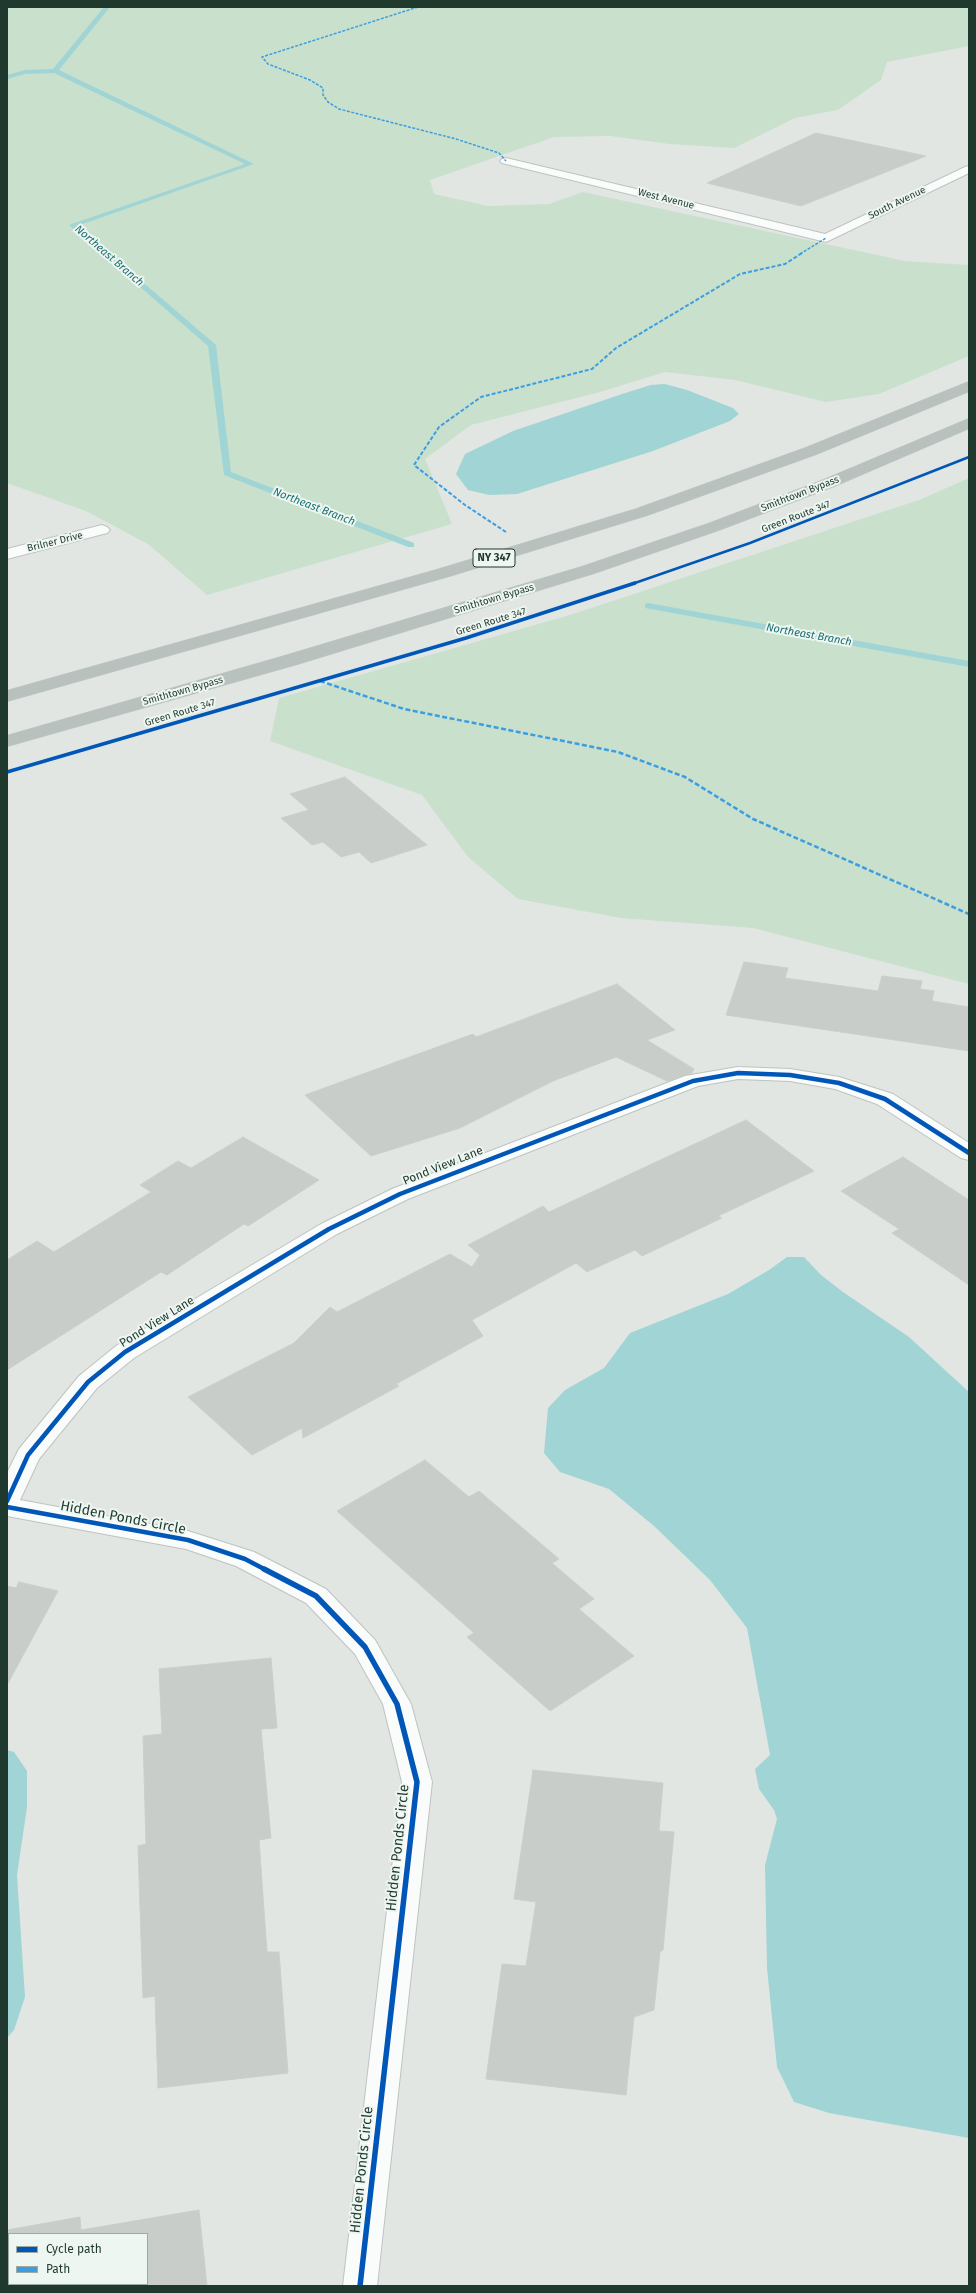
<!DOCTYPE html>
<style>
body{margin:0}
#map{position:relative;width:976px;height:2293px;overflow:hidden;background:#e1e6e3;font-family:"Fira Sans",sans-serif}
canvas{display:block}
.frame{position:absolute;inset:0;border:8px solid #1f392f;pointer-events:none}
.legend{position:absolute;left:8px;top:2233px;width:140px;height:52px;box-sizing:border-box;background:#eef6f1;border:1px solid #9baaa3;margin:0;padding:5px 7px;list-style:none;font-size:12px;color:#1f392f}
.legend li{display:flex;align-items:center;gap:8px;height:20px}
.legend b{width:20px;border:1px solid #9baaa3}
</style>
<div id="map">
<canvas width="976" height="2293"></canvas>
<div class="frame"></div>
<ul class="legend">
<li><b style="height:5px;background:#0057b8"></b>Cycle path</li>
<li><b style="height:5px;background:#3c9ee1"></b>Path</li>
</ul>
</div>
<script>
const context = document.querySelector('canvas').getContext('2d');
context.lineJoin = 'round';
function fillPath(path, color) { context.fillStyle = color; context.fill(path, 'evenodd'); }
const poly = rows => new Path2D(rows.map(r => 'M' + r).join(''));
function strokePath(path, color, width, dash) { context.strokeStyle = color; context.lineWidth = width; context.lineCap = dash ? 'butt' : 'round'; context.setLineDash(dash || []); context.stroke(path); }
function drawText(font, color, halo, rows, align = 'center') {
  context.font = font + ' "Fira Sans",sans-serif'; context.lineWidth = 4; context.setLineDash([]); context.textBaseline = 'middle'; context.strokeStyle = halo; context.fillStyle = color; for (const [text, x, y, turn = 0] of rows) {
    context.save(); context.translate(x, y); context.rotate((+turn || 0) * Math.PI / 180); context.textAlign = isNaN(turn) ? turn : align; if (halo) context.strokeText(text, 0, 0); context.fillText(text, 0, 0); context.restore();
  }
}
const green = poly([
 [7,7,969,7,969,46,887,62,881,80,838,110,795,118,734,148,669,144,610,136,554,137,430,180,434,194,488,206,549,204,583,192,905,261,969,265,969,356,879,394,826,402,735,380,665,372,600,392,471,425,425,459,452,524,207,595,148,544,86,511,7,483],
 [969,478,969,984,753,928,621,918,518,899,468,857,422,795,270,741,279,698,570,615,919,500]
]);
const water = poly([
 [665,384,687,390,733,408,739,414,730,421,653,451,517,494,489,495,468,490,456,474,465,454,513,431,622,394,651,385],
 [787,1257,804,1257,821,1275,843,1292,909,1337,969,1392,969,2138,829,2113,794,2102,777,2067,767,1968,765,1865,777,1819,774,1810,759,1789,755,1769,770,1755,747,1628,710,1580,654,1526,609,1489,560,1472,544,1453,548,1408,565,1390,604,1368,630,1333,728,1294,769,1270],
 [7,1750,14,1752,27,1771,27,1807,17,1875,25,1997,14,2030,7,2038]
]);
const stream = poly([
 [104,7,110,7,59,70,254,164,77,226,216,345,231,472,414,543,414,547,408,547,224,475,208,346,69,225,245,164,54,73,25,74,7,79,7,75,25,70,53,69,104,7],
 [648,603,969,661,969,667,645,608,645,604,648,603]
]);
const building = poly([
 [816,133,926,156,801,206,707,183,816,133],
 [345,777,427,845,371,863,359,852,341,857,323,842,312,845,281,818,309,810,290,794,345,777],
 [744,962,788,968,785,978,878,991,882,976,922,981,920,989,934,991,932,1001,969,1007,969,1051,726,1015,744,962],
 [617,984,675,1030,647,1040,694,1069,692,1073,667,1081,616,1057,553,1081,460,1128,371,1156,305,1095,473,1034,476,1037,617,984],
 [746,1120,814,1171,718,1216,722,1218,642,1256,635,1250,587,1272,576,1263,472,1320,483,1336,396,1384,399,1386,303,1438,302,1428,252,1455,188,1397,294,1343,330,1307,337,1312,450,1254,472,1267,480,1255,468,1245,543,1206,549,1212,746,1120],
 [243,1137,319,1180,248,1226,244,1224,167,1275,161,1272,7,1370,7,1260,37,1241,54,1252,151,1192,140,1185,178,1161,191,1168,243,1137],
 [903,1157,969,1200,969,1285,892,1233,899,1229,841,1191,903,1157],
 [425,1460,469,1497,479,1491,559,1559,552,1563,594,1599,579,1609,634,1656,550,1711,467,1637,474,1633,337,1511,425,1460],
 [19,1582,58,1591,7,1685,7,1586,16,1588,19,1582],
 [271,1658,277,1728,261,1729,271,1838,259,1840,267,1952,279,1952,288,2073,158,2088,155,1996,143,1998,138,1846,146,1844,143,1736,162,1734,159,1669,271,1658],
 [533,1770,663,1783,659,1831,674,1832,663,1950,660,1952,654,2010,634,2017,626,2095,486,2079,502,1964,526,1966,536,1902,514,1899,533,1770],
 [199,2210,207,2286,7,2286,7,2230,80,2217,81,2230,199,2210],
 [9,2234,147,2234,147,2284,9,2284,9,2234]
]);
const minor = poly([
 [506,158,825,234,965,167,969,166,969,173,826,242,502,163,500,161,502,159,506,158],
 [102,525,107,527,110,530,107,533,7,559,7,549,102,525],
 [738,1067,790,1069,839,1077,893,1094,969,1143,969,1160,961,1158,877,1104,835,1089,790,1081,738,1079,698,1086,408,1199,337,1234,134,1358,97,1388,39,1459,20,1500,188,1531,254,1552,326,1589,375,1640,411,1704,432,1782,377,2286,343,2286,402,1782,383,1704,355,1654,306,1603,236,1566,186,1549,7,1516,7,1473,19,1449,79,1376,116,1346,321,1224,392,1189,685,1076,738,1067]
]);
const highway = poly([
 [969,382,969,391,816,454,647,515,449,576,7,701,7,691,437,570,637,509,806,448,969,382],
 [969,419,969,428,834,486,721,529,594,573,297,664,7,746,7,736,285,656,582,567,711,523,824,480,969,419]
]);
const quietFar2 = poly([
 [418,7,262,57,268,64,310,80,323,88,323,95,328,102,339,109,456,139,499,153,506,161],
 [800,254,826,238]
]);
const quietFar1 = poly([
 [506,532,465,505,414,465,439,427,481,397,592,369,616,348,740,274,785,264,802,253]
]);
const quiet = poly([
 [320,681,404,709,618,752,685,777,753,819,969,914]
]);
const cyclewayFar3 = poly([
 [632,584,750,543,969,457]
]);
const cyclewayFar2 = poly([
 [7,772,466,638,635,583]
]);
const cyclewayFar1 = poly([
 [7,1501,28,1455,88,1382,125,1352,329,1229,400,1194,693,1081,738,1073,790,1075,839,1083,885,1099,969,1153],
 [7,1507,188,1540,245,1559,266,1570]
]);
const cycleway = poly([
 [264,1569,316,1596,365,1647,397,1704,417,1782,360,2286]
]);
const farStreetnames = [
 ["West Avenue",666,199,14],
 ["South Avenue",897,203,-26],
 ["Smithtown Bypass",800,494,-21],
 ["Green Route 347",796,517,-21],
 ["Brilner Drive",55,542,-14],
 ["Smithtown Bypass",494,599,-17],
 ["Green Route 347",491,622,-17],
 ["Smithtown Bypass",183,691,-16],
 ["Green Route 347",180,713,-17]
];
const farWaternames = [
 ["Northeast Branch",109,256,41],
 ["Northeast Branch",314,507,21],
 ["Northeast Branch",809,635,10]
];
const shields = [
 [494,558,42]
];
const shieldNames = [
 ["NY 347",494,558]
];
const streetNames = [
 ["Pond View Lane",443,1166,-22],
 ["Pond View Lane",157,1322,-32]
];
const nearStreetnames = [
 ["Hidden Ponds Circle",123,1518,11],
 ["Hidden Ponds Circle",398,1848,-84],
 ["Hidden Ponds Circle",362,2170,-84]
];
fillPath(green, '#c9e0cd');
fillPath(water, '#a1d4d5');
fillPath(stream, '#a1d4d5');
fillPath(building, '#c8cdca');
strokePath(building, '#c9cfcc', 1);
strokePath(minor, '#bec3c0', 2);
strokePath(highway, '#bbc3bf', 2);
fillPath(minor, '#fafbfb');
fillPath(highway, '#b9c1be');
strokePath(quietFar2, '#3c9ee1', 1.5, [3, 1.5]);
strokePath(quietFar1, '#3c9ee1', 2, [4, 2]);
strokePath(quiet, '#3c9ee1', 2.5, [5, 2.5]);
strokePath(cyclewayFar3, '#0057b8', 2.5);
strokePath(cyclewayFar2, '#0057b8', 3.5);
strokePath(cyclewayFar1, '#0057b8', 4.5);
strokePath(cycleway, '#0057b8', 5.5);
drawText('10px', '#1f392f', '#eef6f1', farStreetnames);
drawText('italic 11px', '#1b7073', '#eef6f1', farWaternames);
for (const [x, y, w] of shields) { const box = new Path2D(); box.roundRect(x - w / 2, y - 9, w, 18, 3); context.fillStyle = '#eef6f1'; context.fill(box); strokePath(box, '#1f392f', 1); }
drawText('bold 11px', '#1f392f', null, shieldNames);
drawText('12px', '#1f392f', '#eef6f1', streetNames);
drawText('14px', '#1f392f', '#eef6f1', nearStreetnames);
</script>
